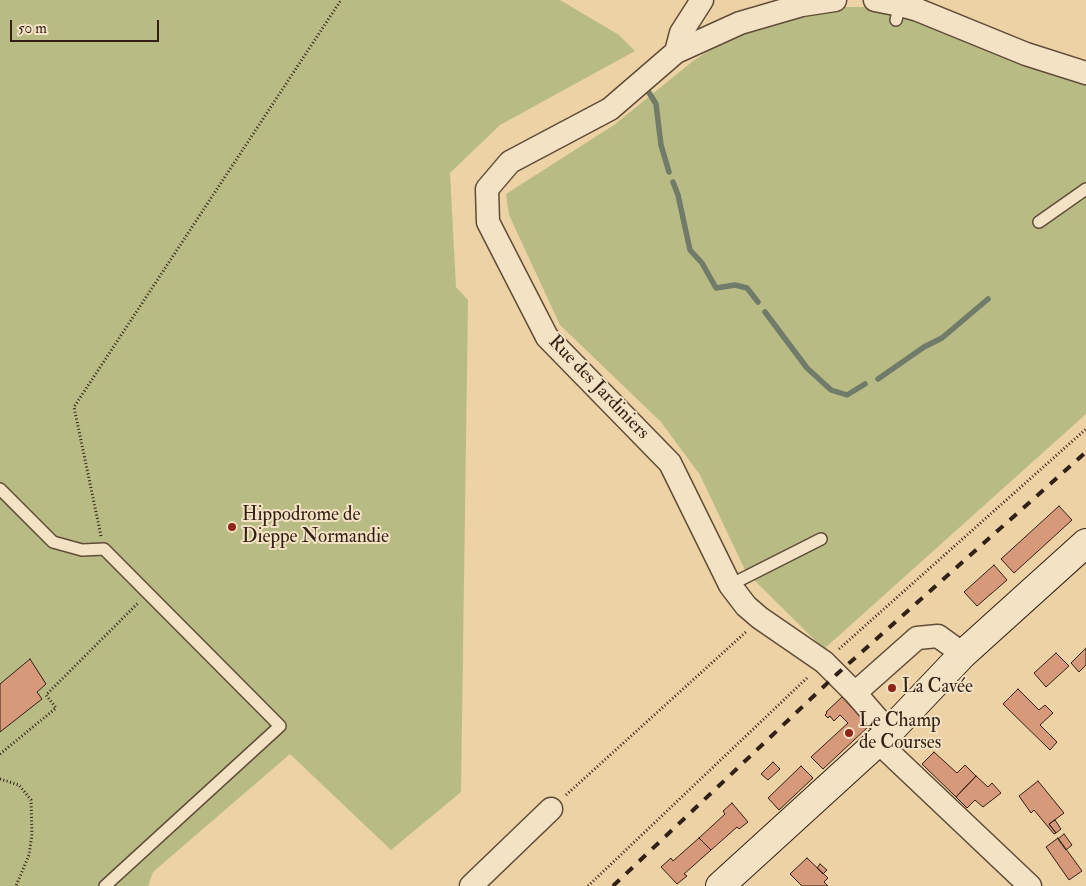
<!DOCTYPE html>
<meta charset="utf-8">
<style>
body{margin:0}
#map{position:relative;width:1086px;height:886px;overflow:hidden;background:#ecd2a4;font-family:"IM FELL Double Pica",serif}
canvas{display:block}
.scale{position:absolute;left:10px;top:20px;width:149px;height:22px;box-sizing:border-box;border:2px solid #321f15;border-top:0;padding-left:6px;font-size:15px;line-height:18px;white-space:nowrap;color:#321f15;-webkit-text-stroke:4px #f3e2c4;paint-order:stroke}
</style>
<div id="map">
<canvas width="1086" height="886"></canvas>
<div class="scale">50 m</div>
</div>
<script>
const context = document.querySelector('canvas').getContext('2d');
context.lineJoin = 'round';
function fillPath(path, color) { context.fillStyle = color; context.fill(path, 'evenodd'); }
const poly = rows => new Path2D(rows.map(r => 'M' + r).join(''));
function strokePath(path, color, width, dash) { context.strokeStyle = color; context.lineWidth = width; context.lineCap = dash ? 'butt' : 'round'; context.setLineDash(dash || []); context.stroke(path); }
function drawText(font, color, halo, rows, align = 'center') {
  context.font = font + ' "IM FELL Double Pica",serif'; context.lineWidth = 4; context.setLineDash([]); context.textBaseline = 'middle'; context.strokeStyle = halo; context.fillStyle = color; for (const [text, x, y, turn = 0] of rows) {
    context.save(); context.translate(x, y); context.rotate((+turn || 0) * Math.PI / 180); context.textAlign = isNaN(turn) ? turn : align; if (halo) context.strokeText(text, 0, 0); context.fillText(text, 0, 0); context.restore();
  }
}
const green = poly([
 [0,0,560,0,619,35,635,51,500,125,450,173,456,287,468,300,461,792,391,850,290,754,153,872,148,886,0,886],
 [833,7,897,7,1086,81,1086,414,824,649,746,572,700,475,661,422,560,325,509,215,506,194,614,125,693,61,738,31]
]);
const stream = poly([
 [648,91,656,104,661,145,669,172],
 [673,182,678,195,690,250,702,263,716,288,735,285,747,288,758,302],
 [765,312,807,368,831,390,847,395,865,384],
 [878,379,924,347,942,338,988,299]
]);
const building = poly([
 [1059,506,1072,520,1014,573,1001,559,1059,506],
 [994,565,1007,580,977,606,964,592,994,565],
 [1086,648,1086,665,1079,672,1071,663,1086,648],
 [1056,653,1069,666,1046,687,1034,673,1056,653],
 [30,659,46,684,37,692,42,699,0,732,0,684,30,659],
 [1018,689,1039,710,1045,705,1053,713,1040,725,1057,742,1050,750,1003,704,1018,689],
 [842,697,869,726,823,769,811,757,848,723,840,715,834,721,830,716,828,718,825,715,827,713,826,712,842,697],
 [934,752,957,773,965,765,976,776,956,797,922,764,934,752],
 [773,762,780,769,768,780,761,774,773,762],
 [801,766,813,778,779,810,768,798,801,766],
 [976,776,988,787,992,783,1001,793,983,807,975,800,967,808,956,797,976,776],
 [1038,781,1064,813,1049,824,1056,833,1054,834,1034,810,1031,813,1019,796,1038,781],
 [732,803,748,822,739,829,737,827,711,850,699,838,725,814,723,811,732,803],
 [1055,820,1061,829,1056,833,1049,824,1055,820],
 [1064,834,1072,845,1066,850,1058,839,1064,834],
 [699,838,711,850,684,874,687,876,677,884,661,867,671,858,673,861,699,838],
 [1058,838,1082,871,1069,880,1046,847,1058,838],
 [807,858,828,878,824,882,828,886,802,886,790,874,807,858],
 [820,864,827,870,823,874,817,868,820,864]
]);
const path = poly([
 [101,536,74,407,341,0],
 [839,649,1086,429],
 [0,754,56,708,46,695,138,603],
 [0,779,19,785,31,800,32,834,29,855,16,886],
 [566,795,747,631],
 [588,886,808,677]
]);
const service = poly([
 [896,20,900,5],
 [1039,222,1086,189],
 [0,489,53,542,82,550,104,549,280,726,105,886],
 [730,585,821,539]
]);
const minor = poly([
 [835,0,802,5,740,23,676,52,610,109,510,162,487,189,488,222,547,337,670,463,730,585,746,606,760,618,824,662,855,693,889,732],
 [875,0,900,5,918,10,1026,54,1086,73],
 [676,52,681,33,702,0],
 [855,693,917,638,938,636,963,654],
 [878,742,1030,886],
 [471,886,551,809]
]);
const secondary = poly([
 [720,886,889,732,963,654,1086,543]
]);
const rail = poly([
 [613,886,837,674,1086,452]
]);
const markers = [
 [232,527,5,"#8f2418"],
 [892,688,5,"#8f2418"],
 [849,733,5,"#8f2418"]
];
const streetNames = [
 ["Rue des Jardiniers",598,388,46]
];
const poiNames = [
 ["Hippodrome de",242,516],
 ["Dieppe Normandie",242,538],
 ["La Cavée",902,688],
 ["Le Champ",859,722],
 ["de Courses",859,744]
];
fillPath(green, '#b9bb85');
strokePath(stream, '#707b69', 5.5);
fillPath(building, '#d6997a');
strokePath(building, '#321f15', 1);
strokePath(service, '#604c39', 14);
strokePath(minor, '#604c39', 25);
strokePath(secondary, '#321f15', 30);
strokePath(path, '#321f15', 3, [1, 2.5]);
strokePath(service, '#f3e2c4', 11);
strokePath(minor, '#f3e2c4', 22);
strokePath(secondary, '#f3e2c4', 28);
strokePath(rail, '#321f15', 4, [9, 9]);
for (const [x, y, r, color] of markers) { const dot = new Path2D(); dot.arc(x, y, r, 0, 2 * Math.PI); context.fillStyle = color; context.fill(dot); strokePath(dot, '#f3e2c4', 2); }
drawText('19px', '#321f15', '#f3e2c4', streetNames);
drawText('19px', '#321f15', '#f3e2c4', poiNames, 'left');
</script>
